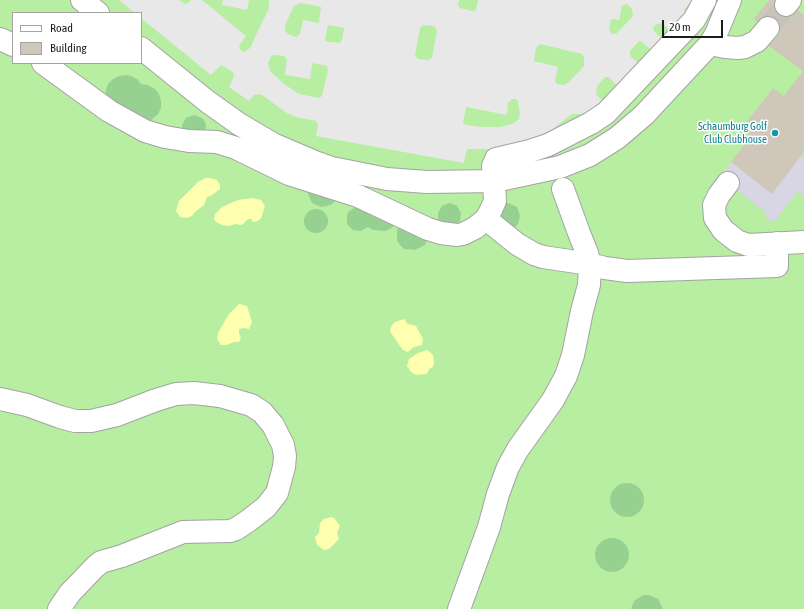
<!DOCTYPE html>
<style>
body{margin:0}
#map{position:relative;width:804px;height:609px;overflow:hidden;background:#efede1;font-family:"Asap Condensed",sans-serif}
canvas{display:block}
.legend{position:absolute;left:12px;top:12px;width:130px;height:52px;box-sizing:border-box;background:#fff;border:1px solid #a4a4a4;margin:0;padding:5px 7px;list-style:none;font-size:12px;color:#1c1c1c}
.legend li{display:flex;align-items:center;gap:8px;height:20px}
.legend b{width:20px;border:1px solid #a4a4a4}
.scale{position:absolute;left:662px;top:20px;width:61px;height:18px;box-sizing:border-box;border:2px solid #1c1c1c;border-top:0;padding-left:5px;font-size:12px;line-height:14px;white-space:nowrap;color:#1c1c1c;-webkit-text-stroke:3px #fff;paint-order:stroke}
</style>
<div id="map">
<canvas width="804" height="609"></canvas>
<ul class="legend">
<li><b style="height:5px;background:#fff"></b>Road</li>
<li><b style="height:11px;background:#cfc7ba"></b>Building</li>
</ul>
<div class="scale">20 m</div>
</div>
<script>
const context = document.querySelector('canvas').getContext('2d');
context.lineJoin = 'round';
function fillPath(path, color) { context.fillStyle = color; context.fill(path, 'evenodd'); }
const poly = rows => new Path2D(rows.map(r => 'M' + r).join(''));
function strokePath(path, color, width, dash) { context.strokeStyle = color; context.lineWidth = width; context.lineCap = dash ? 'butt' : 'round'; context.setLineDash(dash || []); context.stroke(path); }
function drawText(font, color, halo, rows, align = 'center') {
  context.font = font + ' "Asap Condensed",sans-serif'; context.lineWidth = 3; context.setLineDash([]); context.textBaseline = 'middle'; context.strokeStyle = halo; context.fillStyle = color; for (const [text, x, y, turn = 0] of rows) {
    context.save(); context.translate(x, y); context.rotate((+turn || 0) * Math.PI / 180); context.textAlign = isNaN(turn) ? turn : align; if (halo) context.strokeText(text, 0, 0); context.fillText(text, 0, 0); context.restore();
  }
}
const grass = poly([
 [0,0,804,0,804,609,0,609],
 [13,13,141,13,141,63,13,63]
]);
const forest = poly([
 [126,75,131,76,137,79,141,84,148,85,155,89,159,94,161,101,161,108,158,114,148,123,105,97,106,90,108,84,113,79,119,76],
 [194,115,202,118,205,122,206,125,205,133,182,129,182,125,186,118],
 [309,189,337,197,335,201,331,205,321,207,312,203,308,194],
 [449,203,453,204,457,206,461,213,460,221,454,226,439,221,438,217,438,213,442,206],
 [508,203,517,207,520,216,518,224,515,227,506,229,497,209,504,204],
 [356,207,395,225,390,229,385,231,373,230,368,227,361,231,353,230,347,224,347,215,349,211],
 '304 221a12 12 0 1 1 24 0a12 12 0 1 1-24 0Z',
 [399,226,427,240,425,245,415,250,404,249,400,245,397,241,397,231],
 '610 500a17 17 0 1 1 34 0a17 17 0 1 1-34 0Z',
 '595 555a17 17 0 1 1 34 0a17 17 0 1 1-34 0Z',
 [643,595,649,595,658,599,663,609,631,609,634,601]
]);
const sand = poly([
 [206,178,210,178,217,180,220,185,220,189,212,195,207,197,204,205,195,212,192,216,186,218,180,217,176,211,179,201,198,182],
 [252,198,261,200,265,206,261,218,258,221,253,222,251,219,248,219,242,225,235,224,230,226,222,225,216,222,214,219,215,214,222,207,238,200],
 [239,304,247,306,252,322,249,329,243,328,239,329,239,333,241,338,239,342,234,342,226,345,221,345,217,339,218,333,229,314],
 [404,319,408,324,416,326,423,339,422,345,414,347,408,352,405,351,402,349,391,333,390,330,392,325,395,322],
 [427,350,430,352,433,355,434,362,433,367,429,369,428,372,426,374,416,375,411,372,407,366,409,359,418,353],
 [331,517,334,518,340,526,337,533,339,539,329,549,324,550,317,545,315,537,319,533,320,523,324,519]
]);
const parking = poly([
 [119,0,179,0,185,4,188,3,191,0,202,0,246,36,239,46,241,51,244,52,250,48,269,8,269,0,459,0,458,5,460,8,473,11,476,10,478,0,692,0,684,10,688,16,672,32,662,23,658,24,653,27,654,31,664,41,653,52,641,41,638,42,630,51,630,56,640,65,619,87,608,77,605,77,597,86,596,94,604,103,585,116,579,114,572,114,549,132,536,139,501,149,468,149,466,152,464,163,316,136,318,125,316,121,296,117,285,112,261,94,254,95,249,101,229,87,234,76,233,72,221,65,211,75,141,18,141,13,135,13],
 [300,3,318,6,321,7,319,23,303,20,300,34,296,37,293,36,288,34,285,30,285,25,294,6],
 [627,4,632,9,633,16,617,33,612,34,609,30,611,19,619,20,622,6],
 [328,25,344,28,342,40,339,43,328,42,325,40],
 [423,25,434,26,437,30,432,58,428,60,418,59,415,55,420,28],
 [540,44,582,54,584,58,584,66,568,83,563,85,557,84,555,81,558,67,534,61,536,48],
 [272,55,284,56,287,59,285,75,310,79,312,66,313,63,327,66,328,70,322,96,319,98,299,94,284,84,270,71,268,63],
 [512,99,515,99,518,101,520,114,518,120,512,124,500,127,483,127,466,125,463,123,466,107,507,115,508,103],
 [223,0,249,0,247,10,222,5]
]);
const plaza = poly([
 [801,155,804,157,804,196,798,191,775,221,771,222,765,217,765,212,720,177,731,162,772,193]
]);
const building = poly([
 [769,0,775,0,774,4,774,9,779,15,785,17,790,17,798,10,804,15,804,152,772,194,731,162,751,136,741,129,773,88,784,96,803,71,769,46,778,36,780,31,780,24,776,19,770,16,763,16,757,22,754,19]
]);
const minorTunnel = poly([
 [768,28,786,5]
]);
const minor = poly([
 [82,0,98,13],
 [786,5,790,0],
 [0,39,13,45],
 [710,44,725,47,738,48,745,47,757,41,768,28],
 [141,48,208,102,239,124,273,144,315,162,332,168,387,179,427,182,495,181,560,167,590,155,617,138,644,115,710,44,716,34,730,0],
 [43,63,109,111,145,131,165,137,189,141,217,142,236,148,289,174,358,196,428,229,441,233,457,235,463,234,475,228,486,219,490,212,495,201,493,166,496,159,530,151,548,145,591,123,606,113,694,20,705,0],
 [728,183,719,195,714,205,715,218,723,230,737,241,748,245,804,242],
 [486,219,517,244,534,254,543,257,590,264,605,268,627,271,777,266,777,243],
 [0,399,27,405,60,417,75,421,91,421,117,415,156,400,176,394,194,393,220,396,251,405,262,412,273,425,283,445,285,456,284,467,277,493,266,507,248,521,236,529,230,531,183,532,122,556,101,562,95,567,70,593,59,609],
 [459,609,489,527,498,494,508,467,518,449,553,400,566,376,573,355,582,311,589,285,590,264,587,253,579,233,563,189]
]);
const markers = [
 [775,133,4,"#0f9aa8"]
];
const cultureNames = [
 ["Schaumburg Golf",767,127],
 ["Club Clubhouse",767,140]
];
fillPath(grass, '#b7eea2');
fillPath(forest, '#97d192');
fillPath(sand, '#feffaf');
fillPath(parking, '#e8e8e8');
fillPath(plaza, '#d8d5e4');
fillPath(building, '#cfc7ba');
strokePath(minorTunnel, '#c5c3ba', 22, [22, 11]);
strokePath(minor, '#a3a3a3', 24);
strokePath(minor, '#fff', 22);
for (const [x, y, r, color] of markers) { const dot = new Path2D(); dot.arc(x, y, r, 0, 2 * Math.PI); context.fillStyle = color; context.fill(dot); strokePath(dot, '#fff', 1.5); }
drawText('11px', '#0d838f', '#fff', cultureNames, 'right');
</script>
